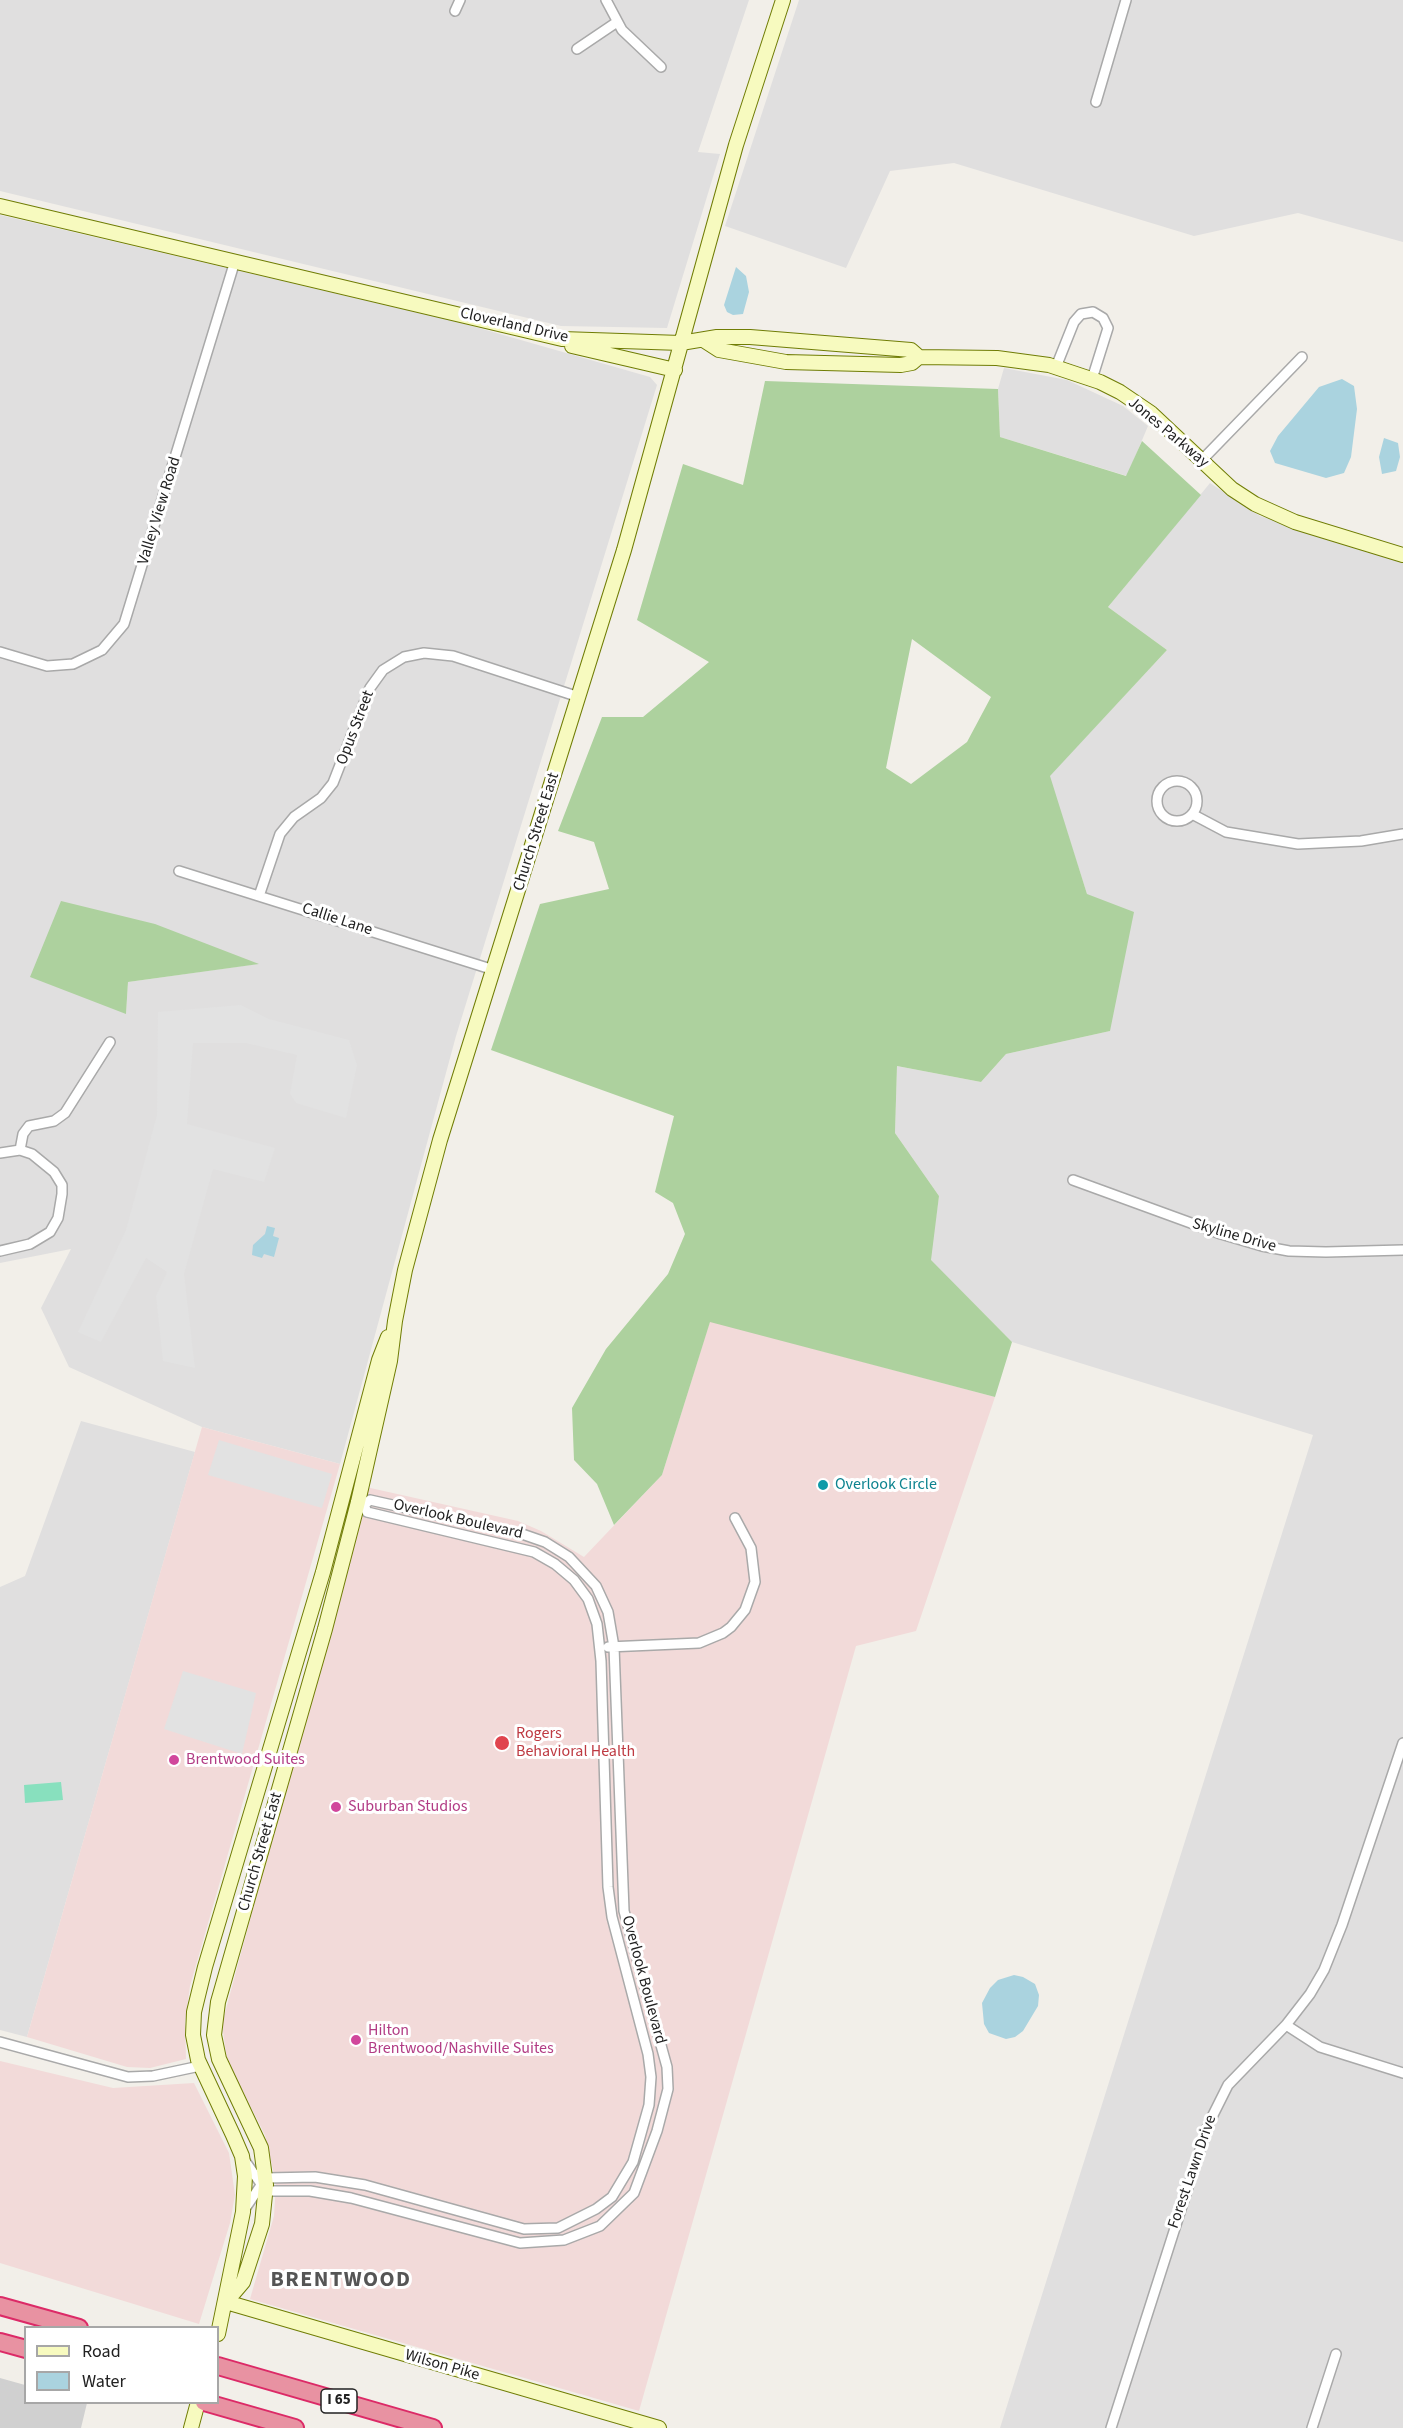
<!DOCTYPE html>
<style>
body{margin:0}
#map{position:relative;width:1403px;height:2428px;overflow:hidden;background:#f2efe9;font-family:"Source Sans 3",sans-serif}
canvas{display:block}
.legend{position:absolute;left:24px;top:2326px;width:195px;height:78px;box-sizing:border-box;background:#fff;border:2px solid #a7a7a7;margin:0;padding:8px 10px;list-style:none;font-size:18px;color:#222}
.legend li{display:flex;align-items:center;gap:12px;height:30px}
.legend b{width:30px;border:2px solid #a7a7a7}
</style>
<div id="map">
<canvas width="1403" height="2428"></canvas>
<ul class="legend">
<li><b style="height:8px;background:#f7fabf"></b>Road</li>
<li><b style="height:16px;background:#aad3df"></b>Water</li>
</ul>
</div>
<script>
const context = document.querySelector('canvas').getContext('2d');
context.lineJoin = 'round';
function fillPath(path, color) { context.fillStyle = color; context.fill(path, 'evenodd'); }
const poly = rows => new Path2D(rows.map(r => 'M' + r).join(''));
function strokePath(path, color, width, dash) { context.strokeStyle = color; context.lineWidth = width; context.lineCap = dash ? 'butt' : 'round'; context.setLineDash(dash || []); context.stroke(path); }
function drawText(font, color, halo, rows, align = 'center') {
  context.font = font + ' "Source Sans 3",sans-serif'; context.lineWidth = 6; context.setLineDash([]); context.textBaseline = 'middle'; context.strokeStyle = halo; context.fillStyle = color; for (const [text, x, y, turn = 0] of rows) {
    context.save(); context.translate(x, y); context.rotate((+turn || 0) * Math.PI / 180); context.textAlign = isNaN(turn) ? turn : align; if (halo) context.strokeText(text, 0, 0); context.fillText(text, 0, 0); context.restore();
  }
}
const residential = poly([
 [0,0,749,0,698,152,720,154,667,328,561,326,0,191],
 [799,0,1403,0,1403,242,1298,213,1194,236,954,163,890,171,846,268,725,226],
 [0,215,458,322,650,377,657,385,456,1036,340,1464,202,1427,69,1367,41,1308,71,1249,0,1263],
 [61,902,257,964,128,982,126,1013],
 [1004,368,1067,380,1123,406,1148,426,1127,476,1000,437,998,389],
 [1210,483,1260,516,1403,561,1403,2428,1000,2428,1313,1435,1012,1342,930,1260,939,1196,895,1133,897,1066,981,1082,1006,1054,1110,1031,1087,894,1049,776,1167,650,1108,607],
 [81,1421,195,1452,27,2037,0,2030,0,1587,25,1576]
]);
const commercial = poly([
 [710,1321,995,1397,916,1631,856,1646,639,2411,250,2299,274,2216,276,2183,265,2135,227,2060,222,2024,366,1487,518,1521,541,1531,584,1557,662,1475],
 [202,1427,340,1464,190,1986,185,2022,186,2059,150,2068,127,2067,27,2037],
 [0,2061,113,2088,194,2083,229,2153,235,2195,230,2223,199,2324,0,2263]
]);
const religious = poly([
 [0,2378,25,2385,26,2402,87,2403,81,2428,0,2428]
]);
const forest = poly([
 [765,381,998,389,1000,437,1126,476,1142,441,1201,495,1108,607,1167,650,1050,776,1087,894,1134,912,1110,1031,1006,1054,981,1082,897,1066,895,1133,939,1196,931,1260,1012,1342,995,1397,710,1322,662,1475,614,1525,597,1484,574,1460,572,1408,606,1349,668,1274,685,1234,673,1203,655,1192,674,1116,491,1050,540,904,609,889,594,842,558,831,602,717,643,717,709,662,637,620,683,464,743,485],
 [912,639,991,697,967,742,911,784,886,768],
 [61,901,155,924,259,964,128,982,126,1014,30,977]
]);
const pitch = poly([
 [61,1782,63,1800,25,1803,24,1785]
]);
const parking = poly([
 [241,1005,269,1019,349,1040,357,1065,346,1118,296,1103,290,1094,297,1055,246,1043,193,1043,187,1124,275,1148,264,1182,213,1169,184,1274,195,1368,163,1361,156,1296,167,1272,146,1258,101,1342,78,1332,126,1230,157,1115,158,1012],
 [219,1440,332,1474,322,1508,208,1475],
 [183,1671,256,1693,242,1754,164,1729]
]);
const water = poly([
 [736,267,746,276,749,292,743,314,733,315,727,312,724,305],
 [1342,379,1354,386,1357,409,1351,457,1344,473,1326,478,1275,463,1270,451,1278,436,1319,387],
 [1384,438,1398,443,1400,457,1396,471,1382,474,1379,457],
 [267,1226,275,1228,273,1236,279,1238,274,1257,264,1254,262,1258,252,1255,253,1245,265,1234],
 [1014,1975,1023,1977,1035,1984,1039,1995,1038,2006,1023,2031,1015,2037,1006,2039,989,2033,984,2024,982,2003,990,1988,998,1980]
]);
const street = poly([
 [606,0,622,30,661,67],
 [455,11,460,0],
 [577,49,617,22],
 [1096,102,1126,0],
 [1056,367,1074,322,1081,314,1093,312,1103,318,1108,328,1092,379],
 [1202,460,1302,357],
 [0,652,47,666,73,664,102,650,124,624,235,261],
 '1157 801a20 20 0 1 1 40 0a20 20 0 1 1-40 0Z',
 [1192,814,1226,832,1298,844,1361,841,1403,834],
 [179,871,494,970],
 [259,896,280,834,294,817,321,798,333,783,370,688,383,670,404,657,424,653,453,656,579,697],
 [20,1150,23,1134,29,1126,54,1121,65,1113,110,1042],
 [0,1153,20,1150,32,1154,54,1172,62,1185,62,1194,58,1218,50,1232,30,1244,0,1251],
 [1073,1180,1221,1234,1262,1246,1289,1251,1326,1252,1403,1250],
 [608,1647,699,1643,723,1633,731,1627,745,1610,755,1582,751,1548,735,1518],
 [1286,2025,1320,2047,1403,2073],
 [0,2042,128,2077,153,2076,200,2066],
 [245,2161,266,2191,310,2191,351,2198,520,2243,564,2240,600,2226,634,2193,657,2131,668,2089,667,2067,624,1911,614,1647,608,1612,596,1586,569,1557,545,1542,522,1534,370,1500,364,1505],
 [244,2210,266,2178,315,2177,365,2185,524,2229,558,2228,596,2209,612,2197,633,2162,649,2105,651,2077,648,2054,612,1917,608,1887,601,1661,597,1624,588,1599,574,1580,555,1564,534,1552,367,1512,364,1505,359,1503],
 [1111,2428,1208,2125,1228,2085,1286,2025,1310,1994,1324,1970,1342,1925,1403,1743],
 [1312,2428,1336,2354]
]);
const secondary = poly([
 [0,206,562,339,681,343,717,337,750,337,911,350,919,357,997,358,1049,365,1100,382,1120,392,1151,413,1232,489,1255,504,1295,522,1403,555],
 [705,341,719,350,786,362,901,365,912,363,919,357],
 [572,346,675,370],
 [226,2302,243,2282,262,2224,266,2185,261,2148,219,2059,214,2035,218,2002,325,1629,358,1502,390,1361,395,1321,405,1270,440,1140,624,550,736,145,783,0],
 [226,2302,659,2428],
 [218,2334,243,2212,245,2176,242,2156,233,2135,198,2060,193,2035,194,2012,205,1967,323,1572,379,1360,388,1337],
 [191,2428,198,2402]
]);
const highway = poly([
 [0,2306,79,2328],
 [0,2342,26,2349],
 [218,2366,433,2428],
 [204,2402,295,2428]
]);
const markers = [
 [823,1485,6,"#0f9aa8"],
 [502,1743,8,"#e0444e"],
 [174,1760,6,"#d1479c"],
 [336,1807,6,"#d1479c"],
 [356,2040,6,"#d1479c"]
];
const shields = [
 [339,2401,36]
];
const shieldNames = [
 ["I 65",339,2401]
];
const streetNames = [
 ["Cloverland Drive",514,326,13],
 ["Jones Parkway",1168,433,40],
 ["Valley View Road",160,511,-73],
 ["Opus Street",356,728,-69],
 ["Church Street East",537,832,-73],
 ["Callie Lane",337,920,18],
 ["Skyline Drive",1234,1236,16],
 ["Overlook Boulevard",458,1520,13],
 ["Church Street East",261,1852,-74],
 ["Overlook Boulevard",643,1980,75],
 ["Forest Lawn Drive",1193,2172,-71],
 ["Wilson Pike",442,2366,16]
];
const cultureNames = [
 ["Overlook Circle",835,1485]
];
const healthNames = [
 ["Rogers",516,1734],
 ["Behavioral Health",516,1752]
];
const hotelNames = [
 ["Brentwood Suites",186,1760],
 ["Suburban Studios",348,1807],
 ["Hilton",368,2031],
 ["Brentwood/Nashville Suites",368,2049]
];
const districtNames = [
 ["BRENTWOOD",341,2281]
];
fillPath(residential, '#e0dfdf');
fillPath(commercial, '#f2dad9');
fillPath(religious, '#d0d0d0');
fillPath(forest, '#add19e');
fillPath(pitch, '#88e0be');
fillPath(parking, '#e2e2e2');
fillPath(water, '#aad3df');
strokePath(street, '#a9a9a9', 12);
strokePath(secondary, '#707d05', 16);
strokePath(highway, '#dc2a67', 20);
strokePath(street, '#fff', 9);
strokePath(secondary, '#f7fabf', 14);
strokePath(highway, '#e892a2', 16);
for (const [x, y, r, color] of markers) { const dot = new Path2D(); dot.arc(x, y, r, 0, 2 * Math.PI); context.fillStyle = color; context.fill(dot); strokePath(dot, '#fff', 2); }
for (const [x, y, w] of shields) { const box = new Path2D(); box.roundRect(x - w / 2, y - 12, w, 24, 4.5); context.fillStyle = '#fff'; context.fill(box); strokePath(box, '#222', 1.5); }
drawText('bold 15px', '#222', null, shieldNames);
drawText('16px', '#222', '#fff', streetNames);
drawText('16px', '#0d838f', '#fff', cultureNames, 'left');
drawText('16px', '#be3a42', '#fff', healthNames, 'left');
drawText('16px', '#b23c85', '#fff', hotelNames, 'left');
context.letterSpacing = '1.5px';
drawText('bold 22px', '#555', '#fff', districtNames);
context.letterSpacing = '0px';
</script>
